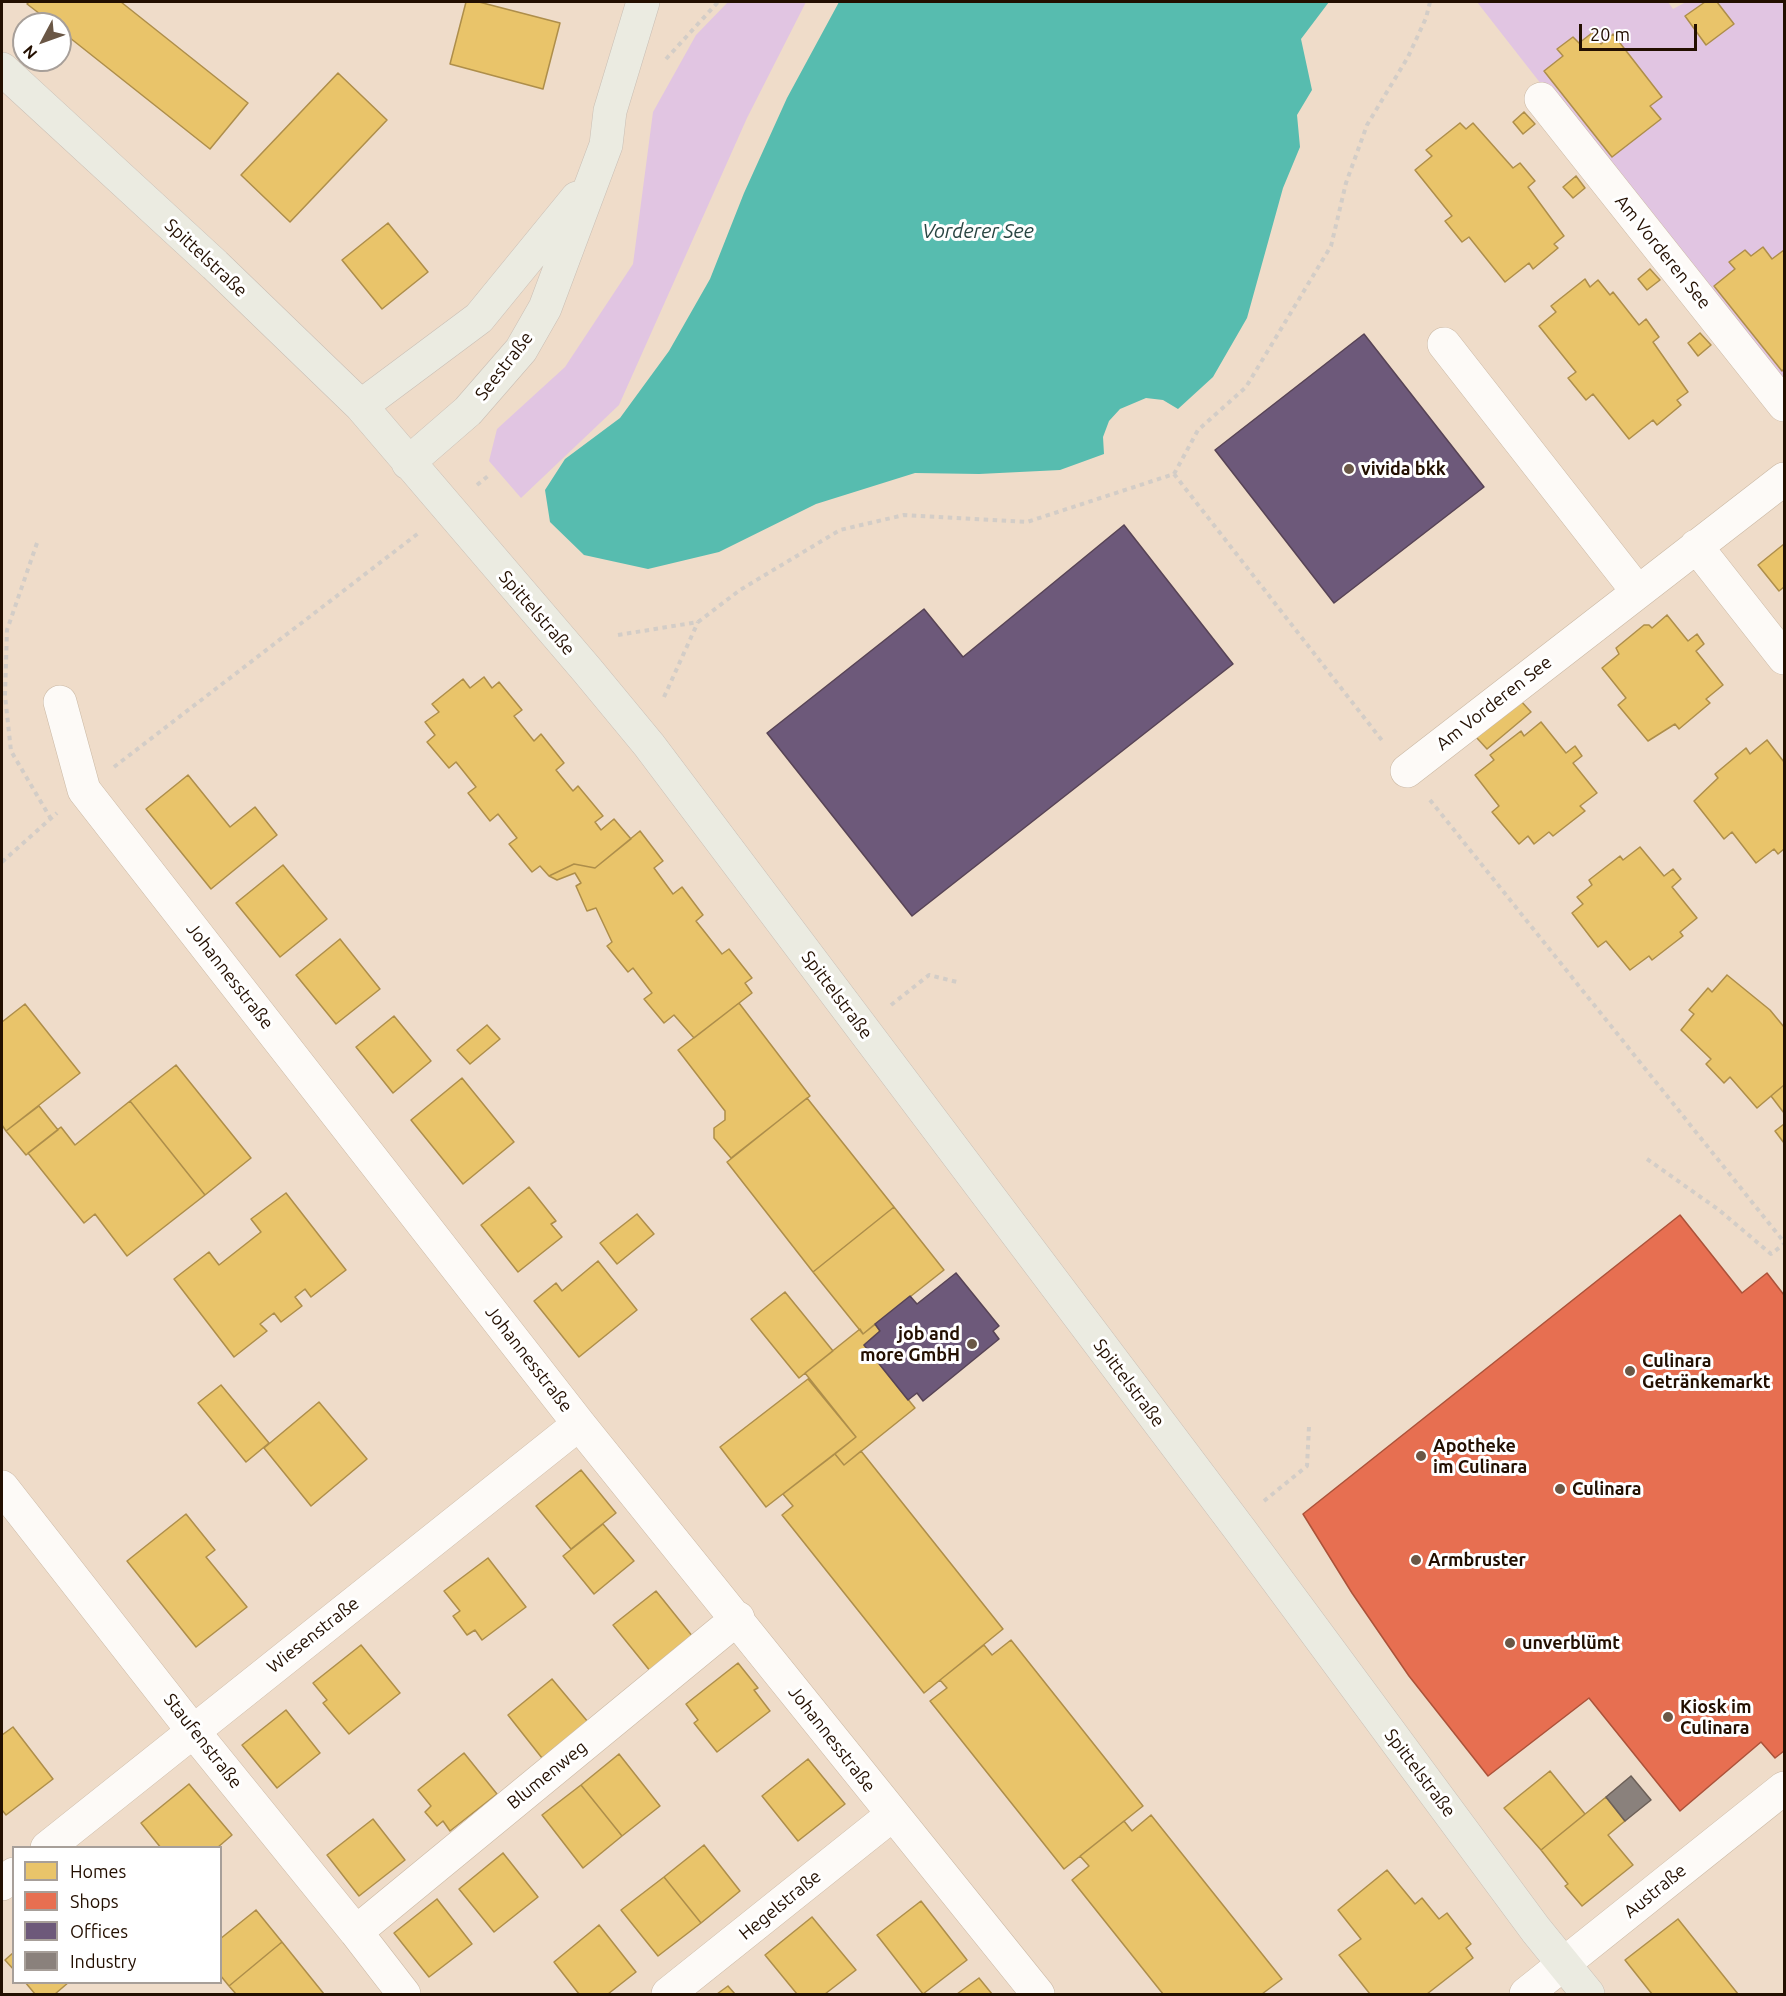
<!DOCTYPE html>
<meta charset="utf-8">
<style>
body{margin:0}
#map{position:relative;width:1786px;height:1996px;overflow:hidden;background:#efdcc9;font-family:Ubuntu,sans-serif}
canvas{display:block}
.frame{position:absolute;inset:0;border:3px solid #230f00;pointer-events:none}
.legend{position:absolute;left:12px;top:1846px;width:210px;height:138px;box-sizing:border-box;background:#fff;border:2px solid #a79f99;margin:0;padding:8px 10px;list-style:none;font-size:18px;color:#230f00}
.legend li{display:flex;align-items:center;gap:12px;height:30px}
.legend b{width:30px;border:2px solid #a79f99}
.north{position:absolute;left:12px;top:12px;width:60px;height:60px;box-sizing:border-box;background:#fff;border:2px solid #a79f99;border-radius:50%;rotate:229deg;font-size:16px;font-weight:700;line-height:24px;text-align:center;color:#230f00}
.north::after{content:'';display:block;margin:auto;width:21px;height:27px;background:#6a5746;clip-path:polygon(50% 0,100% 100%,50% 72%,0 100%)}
.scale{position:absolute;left:1579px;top:24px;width:118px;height:27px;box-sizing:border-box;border:3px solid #230f00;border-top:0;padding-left:8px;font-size:18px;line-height:21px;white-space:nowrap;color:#230f00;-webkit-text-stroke:4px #fff;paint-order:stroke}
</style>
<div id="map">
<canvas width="1786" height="1996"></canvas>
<div class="frame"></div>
<ul class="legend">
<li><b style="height:16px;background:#e9c46a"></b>Homes</li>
<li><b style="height:16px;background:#e76f51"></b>Shops</li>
<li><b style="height:16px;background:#6d597a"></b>Offices</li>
<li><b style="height:16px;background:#8a817c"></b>Industry</li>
</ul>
<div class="north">N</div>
<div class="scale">20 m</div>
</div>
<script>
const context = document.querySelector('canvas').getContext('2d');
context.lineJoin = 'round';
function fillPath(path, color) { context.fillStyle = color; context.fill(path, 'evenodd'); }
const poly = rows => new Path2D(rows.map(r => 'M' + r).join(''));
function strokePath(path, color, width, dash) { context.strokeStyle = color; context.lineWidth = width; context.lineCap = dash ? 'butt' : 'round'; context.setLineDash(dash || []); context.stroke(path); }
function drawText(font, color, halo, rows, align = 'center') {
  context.font = font + ' Ubuntu,sans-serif'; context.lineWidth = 6; context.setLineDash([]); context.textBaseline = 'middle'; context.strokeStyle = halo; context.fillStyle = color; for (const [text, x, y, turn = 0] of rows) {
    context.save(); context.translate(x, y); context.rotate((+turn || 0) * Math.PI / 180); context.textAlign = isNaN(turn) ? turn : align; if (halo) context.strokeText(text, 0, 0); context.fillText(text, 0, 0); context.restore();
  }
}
const green = poly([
 [728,2,806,2,747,118,619,405,521,498,489,461,497,429,565,367,633,264,653,112,696,35],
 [1477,2,1668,2,1673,9,1686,2,1784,2,1784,395]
]);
const water = poly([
 [839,2,1329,2,1301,39,1312,90,1297,115,1300,147,1283,188,1247,318,1213,377,1178,409,1163,400,1146,398,1120,409,1109,421,1103,437,1104,454,1060,470,979,474,915,473,816,504,719,552,648,569,584,555,550,522,545,490,565,459,620,418,669,351,710,279,744,193,787,98]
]);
const homes = poly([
 [29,2,121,2,248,103,210,149,60,30,60,24,53,24,27,4,29,2],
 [466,2,479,2,560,23,543,89,450,64,466,2],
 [1705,2,1717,2,1734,24,1706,45,1685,16,1705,2],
 [1592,33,1601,44,1613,34,1662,97,1650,106,1661,119,1612,157,1544,71,1563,56,1557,49,1573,37,1579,43,1592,33],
 [338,73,387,120,290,222,241,175,338,73],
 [1524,112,1535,124,1523,134,1513,122,1524,112],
 [1460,123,1466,129,1473,123,1513,168,1520,163,1535,181,1528,187,1564,236,1554,244,1558,248,1533,269,1529,263,1505,282,1469,237,1462,242,1445,221,1452,216,1415,170,1432,156,1426,150,1460,123],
 [1576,176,1585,188,1573,198,1563,187,1576,176],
 [388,223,428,272,382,309,342,260,388,223],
 [1763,247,1772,259,1784,250,1784,369,1782,371,1714,286,1735,269,1729,262,1745,250,1751,256,1763,247],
 [1650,269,1660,280,1647,290,1638,279,1650,269],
 [1585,279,1590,287,1598,280,1610,295,1613,292,1639,325,1646,319,1659,337,1653,342,1688,392,1677,400,1681,405,1657,425,1653,420,1629,439,1593,394,1586,400,1568,378,1576,372,1539,326,1556,312,1551,306,1585,279],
 [1700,333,1711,345,1698,356,1688,343,1700,333],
 [1784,544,1784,587,1779,591,1758,565,1784,544],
 [1667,615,1688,641,1697,634,1704,644,1696,651,1723,685,1706,699,1710,703,1679,729,1675,724,1648,741,1618,705,1626,698,1602,668,1619,654,1616,648,1644,625,1649,625,1652,628,1667,615],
 [484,677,492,688,499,682,522,710,514,716,534,741,541,734,564,763,556,770,573,791,578,786,603,816,595,822,601,830,614,819,631,839,595,868,574,864,549,876,540,866,532,872,509,844,517,838,498,814,490,821,468,793,476,787,456,762,449,768,427,742,435,735,425,722,439,712,432,704,463,679,470,688,484,677],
 [1520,700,1531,712,1487,749,1476,737,1520,700],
 [1541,722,1566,753,1575,746,1582,756,1573,763,1597,793,1580,806,1585,811,1553,836,1549,832,1534,844,1528,836,1519,844,1492,812,1499,806,1475,775,1494,760,1490,755,1521,731,1524,736,1541,722],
 [1767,740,1784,762,1784,849,1778,854,1774,849,1756,863,1732,832,1724,839,1694,801,1718,778,1715,774,1746,748,1750,754,1767,740],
 [188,775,230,827,255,807,277,835,211,889,146,809,188,775],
 [640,831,663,861,654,868,673,894,682,887,703,915,696,921,722,954,729,949,752,978,745,983,752,993,694,1038,674,1015,664,1023,644,999,652,993,633,968,628,972,607,946,612,942,596,908,587,911,576,886,581,883,575,873,557,880,549,876,574,864,595,868,640,831],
 [1640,847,1664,876,1673,869,1681,879,1672,887,1697,918,1680,932,1683,936,1652,960,1649,956,1630,970,1606,941,1598,947,1572,913,1583,904,1577,897,1592,885,1589,880,1620,856,1623,860,1640,847],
 [283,865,327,919,280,957,236,903,283,865],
 [340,939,380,989,336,1024,296,975,340,939],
 [1727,975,1770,1010,1784,1027,1784,1085,1757,1108,1730,1077,1724,1083,1706,1064,1711,1059,1681,1030,1694,1014,1689,1010,1708,988,1712,992,1727,975],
 [739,1003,810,1096,731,1158,714,1138,714,1128,725,1120,725,1111,678,1050,739,1003],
 [25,1004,80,1073,6,1131,2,1125,2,1022,25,1004],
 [394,1016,431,1061,393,1093,356,1047,394,1016],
 [487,1025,500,1039,470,1064,457,1050,487,1025],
 [176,1065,251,1158,205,1195,130,1101,176,1065],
 [462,1078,514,1142,463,1184,411,1120,462,1078],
 [1784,1085,1784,1113,1771,1096,1784,1085],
 [807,1098,894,1207,813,1272,727,1162,807,1098],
 [130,1101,205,1195,127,1256,95,1214,84,1223,28,1153,61,1127,75,1145,130,1101],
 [39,1106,58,1130,26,1155,6,1131,39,1106],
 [1784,1124,1784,1143,1775,1131,1784,1124],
 [529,1187,556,1221,551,1224,562,1237,518,1272,481,1225,529,1187],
 [286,1193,346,1270,311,1297,305,1289,295,1297,302,1306,281,1322,274,1313,260,1324,267,1331,234,1357,174,1279,209,1252,219,1265,261,1232,251,1219,286,1193],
 [894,1207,944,1270,863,1334,813,1272,894,1207],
 [637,1214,654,1234,617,1264,600,1243,637,1214],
 [598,1261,637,1310,579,1357,534,1301,556,1283,562,1291,598,1261],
 [785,1292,833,1351,799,1378,751,1319,785,1292],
 [875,1324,880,1331,864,1345,915,1408,844,1465,835,1454,856,1437,805,1373,860,1329,863,1334,875,1324],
 [808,1379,856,1437,766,1507,720,1447,808,1379],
 [221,1385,269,1443,246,1462,198,1403,221,1385],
 [319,1402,367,1459,311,1506,264,1448,319,1402],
 [861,1451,1003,1629,924,1693,782,1515,793,1506,783,1494,835,1454,844,1465,861,1451],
 [581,1470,616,1513,571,1549,536,1506,581,1470],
 [186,1514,215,1550,206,1557,247,1607,196,1647,127,1561,186,1514],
 [603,1524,634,1561,594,1594,563,1556,603,1524],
 [488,1558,526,1607,482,1640,475,1630,467,1635,453,1616,460,1611,444,1591,488,1558],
 [656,1591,693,1637,651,1672,613,1625,656,1591],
 [1011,1640,1143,1806,1064,1869,930,1701,947,1688,940,1680,984,1645,992,1655,1011,1640],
 [361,1645,400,1693,349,1734,323,1703,327,1700,313,1683,361,1645],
 [738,1663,758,1688,754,1690,770,1711,717,1752,694,1723,698,1720,686,1704,738,1663],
 [552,1679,588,1722,542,1758,508,1715,552,1679],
 [286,1710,320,1753,277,1788,242,1745,286,1710],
 [13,1727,53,1779,6,1815,2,1810,2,1735,13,1727],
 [464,1753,497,1794,450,1831,443,1821,437,1826,425,1812,431,1806,418,1790,464,1753],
 [619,1754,660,1806,622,1836,581,1785,619,1754],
 [808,1759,845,1804,798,1841,762,1796,808,1759],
 [1550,1771,1585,1814,1541,1850,1504,1808,1550,1771],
 [189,1784,232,1835,217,1848,161,1848,141,1823,189,1784],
 [581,1785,622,1836,583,1868,542,1815,581,1785],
 [1606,1797,1625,1821,1608,1835,1633,1865,1582,1906,1565,1886,1568,1884,1541,1850,1606,1797],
 [1151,1815,1282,1979,1262,1994,1163,1994,1072,1880,1089,1866,1080,1856,1124,1821,1132,1831,1151,1815],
 [373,1819,405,1860,359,1896,327,1855,373,1819],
 [704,1845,740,1891,701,1923,664,1877,704,1845],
 [503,1853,538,1897,494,1932,459,1889,503,1853],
 [1387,1870,1415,1904,1422,1898,1439,1919,1447,1913,1471,1944,1466,1948,1473,1958,1427,1994,1370,1994,1339,1955,1361,1939,1338,1910,1387,1870],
 [664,1877,701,1923,658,1956,621,1910,664,1877],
 [437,1899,472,1944,429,1977,394,1933,437,1899],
 [921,1901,967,1960,923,1994,877,1935,921,1901],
 [256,1910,282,1942,229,1986,220,1975,220,1939,256,1910],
 [812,1917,856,1970,825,1994,797,1994,765,1955,812,1917],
 [1678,1919,1738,1994,1652,1994,1625,1960,1678,1919],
 [599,1925,636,1972,608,1994,579,1994,554,1962,599,1925],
 [282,1942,324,1994,236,1994,229,1986,282,1942],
 [14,1952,14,1970,5,1960,14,1952],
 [979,1978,992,1994,957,1994,979,1978],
 [25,1982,69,1982,55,1994,35,1994,25,1982],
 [728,1986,735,1994,717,1994,728,1986]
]);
const shops = poly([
 [1680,1215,1742,1293,1767,1273,1784,1295,1784,1751,1775,1758,1761,1742,1680,1811,1589,1698,1488,1776,1409,1676,1352,1593,1303,1514,1680,1215]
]);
const offices = poly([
 [1364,334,1484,487,1334,603,1215,450,1364,334],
 [1124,525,1233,664,912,916,767,733,924,609,963,657,1124,525],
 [956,1273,999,1326,993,1331,999,1339,923,1401,917,1393,908,1400,864,1345,880,1331,875,1324,910,1296,917,1304,956,1273]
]);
const industry = poly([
 [1631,1776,1651,1800,1625,1821,1606,1797,1631,1776]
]);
const path = poly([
 [666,59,718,2],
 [1174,474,1384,743],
 [477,485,488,476],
 [37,543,7,630,5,696,11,751,51,819],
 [618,635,698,622,740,590,840,530,904,515,1027,522,1174,474,1198,430,1246,387,1331,246,1346,183,1367,125,1408,57,1426,18,1430,2],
 [664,697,698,622],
 [114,767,420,532],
 [1430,800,1784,1242],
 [2,862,57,813],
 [891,1005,929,975,957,982],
 [1647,1159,1719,1210,1771,1254,1784,1244],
 [1264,1501,1307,1466,1309,1426]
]);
const minor = poly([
 [1541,99,1784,405],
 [1444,344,1638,592],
 [1696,546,1784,658],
 [60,702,84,790,579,1424,1038,1994],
 [1407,771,1784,479],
 [2,1487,193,1731,356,1932,404,1994],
 [47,1848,579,1424],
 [2,1884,14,1874],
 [356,1932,738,1618],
 [668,1994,892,1815],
 [1526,1994,1784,1788]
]);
const major = poly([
 [2,69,215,265,361,406,587,670,649,745,1241,1531,1536,1930,1588,1994],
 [361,406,479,318,577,198],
 [408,463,468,411,521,350,545,308,606,145,610,111,643,2]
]);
const markers = [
 [1349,469,6,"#6a5746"],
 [972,1344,6,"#6a5746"],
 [1630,1371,6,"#6a5746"],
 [1421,1456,6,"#6a5746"],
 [1560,1489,6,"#6a5746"],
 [1416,1560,6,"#6a5746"],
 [1510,1643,6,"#6a5746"],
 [1668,1717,6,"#6a5746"]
];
const streetNames = [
 ["Am Vorderen See",1663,252,51],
 ["Spittelstraße",206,258,43],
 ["Seestraße",504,366,-52],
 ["Spittelstraße",537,613,49],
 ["Am Vorderen See",1494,703,-38],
 ["Johannesstraße",230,976,52],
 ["Spittelstraße",837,995,53],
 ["Johannesstraße",529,1359,52],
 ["Spittelstraße",1129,1383,53],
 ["Wiesenstraße",313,1635,-38],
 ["Johannesstraße",832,1739,52],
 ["Staufenstraße",203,1741,52],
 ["Spittelstraße",1420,1773,53],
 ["Blumenweg",547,1775,-39],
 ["Austraße",1655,1891,-39],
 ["Hegelstraße",780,1905,-39]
];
const poiNames = [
 ["vivida bkk",1361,469],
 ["job and",960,1334,"right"],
 ["more GmbH",960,1355,"right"],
 ["Culinara",1642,1361],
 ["Getränkemarkt",1642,1382],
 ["Apotheke",1433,1446],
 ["im Culinara",1433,1467],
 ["Culinara",1572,1489],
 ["Armbruster",1428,1560],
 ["unverblümt",1522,1643],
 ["Kiosk im",1680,1707],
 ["Culinara",1680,1728]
];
const waterNames = [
 ["Vorderer See",978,231]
];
fillPath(green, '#e1c5e2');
fillPath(water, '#57bcaf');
fillPath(homes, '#e9c46a');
strokePath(homes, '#ae8e4a', 1.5);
fillPath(shops, '#e76f51');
strokePath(shops, '#ac5239', 1.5);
fillPath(offices, '#6d597a');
strokePath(offices, '#574355', 1.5);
fillPath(industry, '#8a817c');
strokePath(industry, '#6b5f57', 1.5);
strokePath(minor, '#cab8a4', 34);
strokePath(major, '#c9beb4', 34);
strokePath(path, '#d3cdc7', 4, [4.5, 4.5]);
strokePath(minor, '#fdfaf7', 33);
strokePath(major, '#ebebe1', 33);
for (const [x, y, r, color] of markers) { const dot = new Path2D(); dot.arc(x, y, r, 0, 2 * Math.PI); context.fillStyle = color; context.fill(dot); strokePath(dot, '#fff', 2); }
drawText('18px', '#230f00', '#fff', streetNames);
drawText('bold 18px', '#230f00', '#fff', poiNames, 'left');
drawText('italic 20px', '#2a4643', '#fff', waterNames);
</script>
